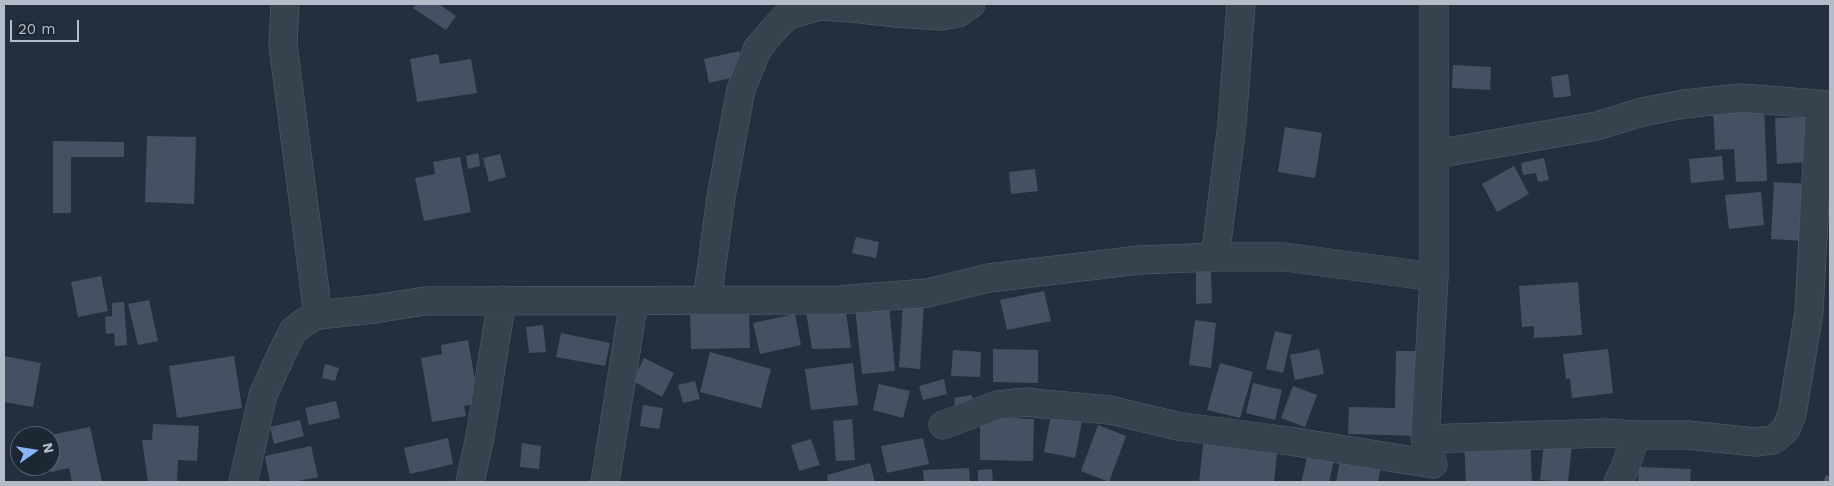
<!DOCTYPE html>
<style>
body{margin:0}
#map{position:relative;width:1834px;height:486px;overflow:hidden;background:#242f3e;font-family:"Work Sans",sans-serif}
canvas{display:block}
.frame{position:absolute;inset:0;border:5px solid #b4bcc9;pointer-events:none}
.north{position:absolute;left:10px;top:426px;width:50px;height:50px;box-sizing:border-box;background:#1d2633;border:1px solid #59626f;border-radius:50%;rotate:77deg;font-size:14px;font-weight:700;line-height:20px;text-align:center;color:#b4bcc9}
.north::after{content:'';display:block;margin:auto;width:18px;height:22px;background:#8ab4f8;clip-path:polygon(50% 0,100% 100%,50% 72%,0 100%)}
.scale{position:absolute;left:10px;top:20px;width:69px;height:22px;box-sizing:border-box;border:2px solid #b4bcc9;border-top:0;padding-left:6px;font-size:15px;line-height:18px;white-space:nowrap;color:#b4bcc9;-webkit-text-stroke:4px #1d2633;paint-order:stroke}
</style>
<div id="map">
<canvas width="1834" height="486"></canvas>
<div class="frame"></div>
<div class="north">N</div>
<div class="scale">20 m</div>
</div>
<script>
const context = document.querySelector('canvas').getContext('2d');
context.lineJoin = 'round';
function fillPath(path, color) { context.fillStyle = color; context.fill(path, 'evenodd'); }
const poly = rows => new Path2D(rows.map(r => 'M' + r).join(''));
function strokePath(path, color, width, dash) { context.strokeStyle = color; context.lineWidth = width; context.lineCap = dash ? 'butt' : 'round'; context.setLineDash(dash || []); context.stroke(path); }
const building = poly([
 [416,4,439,4,456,16,446,30,413,8],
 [739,51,744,75,709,83,704,59],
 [438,54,440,64,471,59,477,93,417,102,410,59],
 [1453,65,1491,67,1490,90,1452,88],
 [1568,74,1571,96,1554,98,1551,77],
 [1764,105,1767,181,1736,182,1734,149,1715,150,1713,107],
 [1806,117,1808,162,1777,164,1775,118],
 [1285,127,1322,133,1315,178,1278,172],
 [147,136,196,137,194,204,145,202],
 [53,141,124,142,124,157,71,157,71,213,53,213],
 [478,153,480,166,468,169,466,156],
 [500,154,506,177,489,182,483,158],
 [1722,156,1724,180,1691,183,1689,159],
 [460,157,471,212,424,221,415,178,435,174,433,162],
 [1544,158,1549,180,1538,182,1536,173,1523,175,1521,163],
 [1514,166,1529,194,1497,212,1482,184],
 [1035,169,1038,191,1011,194,1009,172],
 [1774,182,1807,184,1804,241,1771,239],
 [1761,192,1764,225,1729,229,1725,195],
 [856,237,879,242,876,258,852,253],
 [1196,272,1211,272,1212,303,1196,304],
 [101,276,108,311,78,317,71,282],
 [1578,282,1582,335,1534,338,1534,326,1522,327,1519,286],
 [1044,291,1051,321,1007,330,1000,300],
 [149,300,158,341,138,345,128,304],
 [124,302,127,345,115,346,114,333,106,334,105,317,112,316,112,303],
 [903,302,924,303,920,369,899,367],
 [845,305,851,348,812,349,806,311],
 [889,305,895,371,862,374,855,308],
 [749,310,750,348,691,349,690,311],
 [795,314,801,345,760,354,753,323],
 [1195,320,1216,323,1211,368,1189,365],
 [543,325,546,352,529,353,526,327],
 [1275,331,1292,335,1283,373,1266,369],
 [561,333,610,343,605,366,556,357],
 [468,340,479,403,464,406,466,416,432,422,421,358,442,354,441,345],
 [993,349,1038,350,1038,383,993,382],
 [1319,349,1324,374,1295,380,1290,355],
 [1608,349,1613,393,1572,398,1570,379,1566,379,1563,354],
 [953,350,981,352,980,377,951,376],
 [1396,351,1423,351,1422,436,1348,434,1349,407,1395,408],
 [710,352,771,369,761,408,700,392],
 [4,356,41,363,33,407,4,402],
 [234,356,242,408,177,418,169,366],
 [644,358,674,373,662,397,633,381],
 [853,363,858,405,811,410,805,369],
 [1220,363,1253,372,1240,418,1207,410],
 [325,364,339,368,335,381,322,378],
 [944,379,947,394,923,400,919,386],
 [695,381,700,399,683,403,678,385],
 [1253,383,1282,390,1275,420,1246,413],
 [879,384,910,391,903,418,873,410],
 [1293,386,1317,395,1305,427,1281,418],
 [972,395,974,409,956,412,954,398],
 [336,401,340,418,309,425,305,408],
 [643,405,663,408,659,429,640,426],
 [1051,415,1082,421,1075,458,1044,452],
 [980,417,1034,419,1033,461,980,460],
 [852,419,855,460,836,461,833,421],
 [300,420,304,436,274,444,270,427],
 [153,424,199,426,197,461,178,460,177,482,148,482,142,440,152,440],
 [1098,425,1126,436,1109,482,1081,471],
 [90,427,102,482,72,482,69,468,51,472,50,435],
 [1204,437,1278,445,1274,482,1199,482],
 [448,438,453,464,410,474,404,448],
 [923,438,929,464,887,473,881,446],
 [811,439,820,465,799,471,791,445],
 [1530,439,1532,482,1466,482,1464,442],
 [1544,442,1572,445,1568,482,1540,480],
 [522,443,541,446,539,469,520,467],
 [311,446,318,477,294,482,270,482,265,456],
 [1310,447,1336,453,1329,482,1301,482],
 [1341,454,1382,461,1378,482,1336,482],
 [870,463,875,482,828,482,827,475],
 [1639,467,1691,469,1690,482,1638,482],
 [969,468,970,482,924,482,923,470],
 [992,469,993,482,978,482,978,470],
 [1826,475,1830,477,1830,482,1823,482]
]);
const minor = poly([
 [285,4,283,45,318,315],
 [1435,154,1597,126,1642,112,1684,104,1741,98,1830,105],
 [1215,257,1232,124,1241,4],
 [707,301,721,197,741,89,758,48,774,29,787,16,819,6,852,8,896,13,941,16,958,13,971,4],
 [943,425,997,405,1026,402,1043,404,1110,410,1177,426,1289,441,1433,464],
 [1425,439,1606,433,1636,435,1688,435,1755,442,1772,440,1776,438,1786,429,1792,414,1809,312,1820,105],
 [1431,456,1425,439,1434,277,1434,4],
 [243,482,263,395,282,353,293,331,306,321,318,315,374,309,425,301,839,300,927,293,989,278,1139,260,1215,257,1285,257,1434,277],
 [470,482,480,437,502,300],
 [605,482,634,301],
 [1618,482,1625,468,1636,435]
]);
fillPath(building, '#455162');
strokePath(minor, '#565f6c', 29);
strokePath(minor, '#38414e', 28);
</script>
